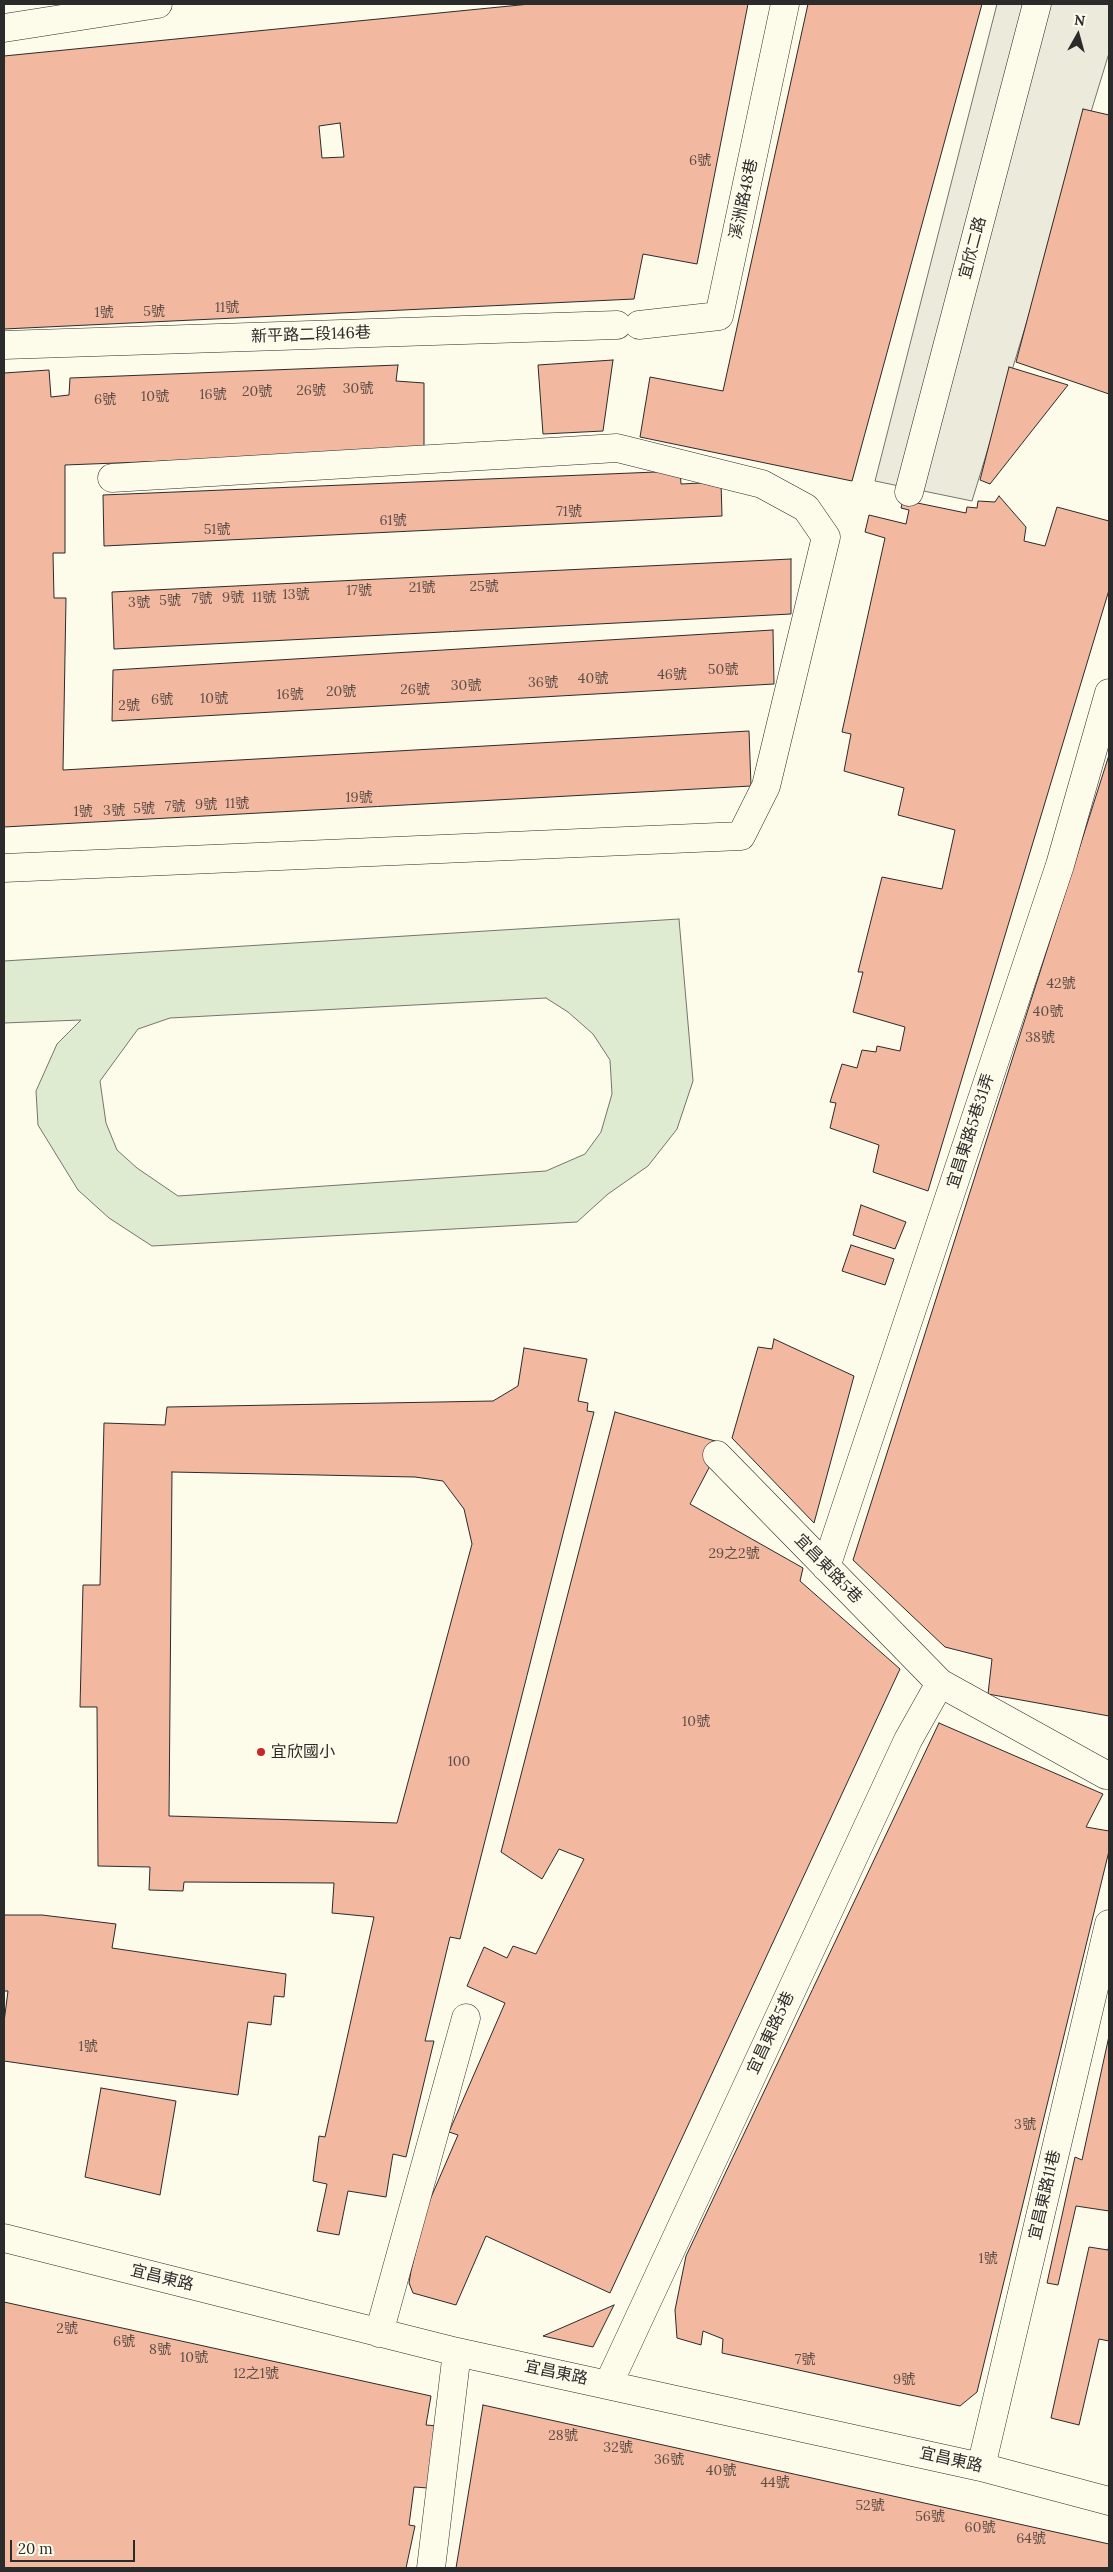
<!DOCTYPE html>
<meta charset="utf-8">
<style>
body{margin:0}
#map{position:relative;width:1113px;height:2572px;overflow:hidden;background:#fdfbea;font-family:Lora,serif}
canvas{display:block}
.frame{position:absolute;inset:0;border:5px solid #2b2b2b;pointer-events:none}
.north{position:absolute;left:1053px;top:10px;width:50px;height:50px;-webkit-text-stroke:4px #fdfbea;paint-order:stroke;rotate:7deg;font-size:14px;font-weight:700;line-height:20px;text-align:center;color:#2b2b2b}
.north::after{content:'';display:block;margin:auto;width:18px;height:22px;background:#2b2b2b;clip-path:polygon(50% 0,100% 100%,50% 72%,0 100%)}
.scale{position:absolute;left:10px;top:2540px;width:125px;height:22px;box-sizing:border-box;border:2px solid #2b2b2b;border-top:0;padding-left:6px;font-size:15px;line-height:18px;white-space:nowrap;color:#2b2b2b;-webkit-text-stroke:4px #fdfbea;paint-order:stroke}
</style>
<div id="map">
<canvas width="1113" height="2572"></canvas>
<div class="frame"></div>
<div class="north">N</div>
<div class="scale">20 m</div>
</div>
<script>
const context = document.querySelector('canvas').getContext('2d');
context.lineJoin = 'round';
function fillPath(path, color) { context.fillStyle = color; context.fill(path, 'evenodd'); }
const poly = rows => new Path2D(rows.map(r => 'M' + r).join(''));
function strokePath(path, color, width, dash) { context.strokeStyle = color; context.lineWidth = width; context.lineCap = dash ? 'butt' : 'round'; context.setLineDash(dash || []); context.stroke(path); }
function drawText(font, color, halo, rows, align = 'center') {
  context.font = font + ' Lora,"Noto Sans TC",serif'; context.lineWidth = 4; context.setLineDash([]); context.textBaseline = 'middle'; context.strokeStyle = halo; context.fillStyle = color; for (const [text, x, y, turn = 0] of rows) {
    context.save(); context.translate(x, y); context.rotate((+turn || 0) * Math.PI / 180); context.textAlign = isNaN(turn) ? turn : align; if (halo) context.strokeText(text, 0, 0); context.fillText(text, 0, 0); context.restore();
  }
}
const green = poly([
 [679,919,693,1081,677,1129,648,1166,608,1194,577,1222,152,1246,109,1218,78,1190,38,1125,36,1091,57,1044,81,1020,4,1023,4,961,679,919],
 [546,998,568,1012,593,1034,610,1060,612,1094,601,1132,585,1154,546,1171,178,1196,137,1168,117,1150,106,1123,100,1081,138,1029,170,1018,546,998]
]);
const parking = poly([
 [997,4,1109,4,1109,53,972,501,875,481,997,4]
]);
const building = poly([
 [530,4,748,4,697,264,643,254,634,299,4,329,4,56,530,4],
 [340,123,344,157,322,158,319,126,340,123],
 [808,4,982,4,852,481,640,437,650,377,723,391,808,4],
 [1083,109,1109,115,1109,394,1016,362,1083,109],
 [613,360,603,431,543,434,538,365,613,360],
 [398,365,396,381,424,383,424,451,65,465,65,553,53,553,54,598,66,598,63,770,749,731,751,786,4,827,4,373,49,370,51,397,69,395,70,378,398,365],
 [1009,367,1068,385,990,484,980,480,1009,367],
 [680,471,681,484,721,482,722,516,104,546,103,495,680,471],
 [999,496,1026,527,1024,541,1045,546,1057,507,1109,521,1109,590,928,1191,873,1172,879,1145,830,1128,836,1103,830,1102,842,1064,857,1068,862,1050,876,1052,877,1046,900,1051,905,1027,853,1012,863,972,858,972,882,877,942,889,955,830,898,815,904,788,844,771,851,734,842,732,885,538,865,532,869,515,906,524,909,510,901,508,903,500,966,513,967,507,977,508,978,501,995,502,999,496],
 [791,559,791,614,114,649,112,592,791,559],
 [773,630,774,684,112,721,113,670,773,630],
 [1109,755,1109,1716,988,1694,992,1659,945,1647,853,1560,1109,755],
 [861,1205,906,1222,895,1249,853,1235,861,1205],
 [851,1245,894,1259,885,1285,842,1271,851,1245],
 [774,1339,854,1376,814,1523,732,1438,758,1347,772,1349,774,1339],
 [524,1348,587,1359,578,1401,588,1403,587,1411,594,1412,460,1939,450,1937,425,2041,434,2041,406,2157,393,2154,386,2197,348,2191,339,2235,317,2231,327,2184,313,2181,319,2136,325,2137,374,1917,332,1913,334,1883,184,1882,183,1891,149,1890,150,1867,98,1866,97,1707,80,1707,83,1585,100,1585,104,1423,165,1425,167,1407,493,1401,518,1386,524,1348],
 [172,1472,415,1477,443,1481,464,1509,472,1544,397,1823,169,1816,172,1472],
 [615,1412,722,1443,690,1504,803,1568,800,1581,900,1669,610,2293,486,2236,456,2305,413,2293,409,2283,411,2271,426,2209,458,2135,449,2132,505,2003,467,1986,484,1947,507,1958,513,1946,536,1954,584,1859,559,1849,542,1879,501,1852,615,1412],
 [939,1723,1103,1794,1086,1827,1109,1831,1109,1851,977,2392,960,2406,722,2353,723,2339,703,2331,701,2345,677,2338,675,2310,686,2256,939,1723],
 [4,1915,42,1915,116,1924,112,1948,286,1974,284,1997,274,1996,271,2025,248,2022,238,2095,4,2061,4,2022,8,1991,4,1991,4,1915],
 [1109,2036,1109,2211,1076,2206,1058,2285,1047,2283,1075,2157,1082,2160,1109,2036],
 [101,2088,176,2101,160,2195,85,2177,101,2088],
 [1109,2244,1109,2341,1099,2339,1079,2425,1051,2418,1089,2247,1108,2250,1109,2244],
 [4,2302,431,2396,426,2425,438,2426,428,2488,414,2487,409,2525,415,2526,406,2568,4,2568,4,2302],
 [614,2305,593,2347,543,2336,614,2305],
 [483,2405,1109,2544,1109,2568,456,2568,483,2405]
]);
const minor = poly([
 [4,28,158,4],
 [639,325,719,316,785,4],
 [4,345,617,325],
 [909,492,1037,4],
 [4,868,741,836,766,786,826,537,806,508,762,484,617,448,112,478],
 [717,1455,940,1683],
 [826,1567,1060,865,1109,693],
 [4,2238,457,2352,981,2467,1109,2501],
 [379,2333,466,2018],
 [608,2385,908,1740,940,1683,1106,1775],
 [981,2467,1109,1924],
 [431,2568,457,2352]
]);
const markers = [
 [261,1752,5,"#c62828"]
];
const numberNames = [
 ["6號",700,161],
 ["11號",227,308],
 ["5號",154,312],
 ["1號",104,313],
 ["30號",358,389],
 ["26號",311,391],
 ["20號",257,392],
 ["16號",213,395],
 ["10號",155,397],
 ["6號",105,400],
 ["71號",569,512],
 ["61號",393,521],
 ["51號",217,530],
 ["25號",484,587],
 ["21號",422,588],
 ["17號",359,591],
 ["13號",296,595],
 ["9號",233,598],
 ["11號",264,598],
 ["7號",202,599],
 ["5號",170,601],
 ["3號",139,603],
 ["50號",723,670],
 ["46號",672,675],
 ["40號",593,679],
 ["36號",543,683],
 ["30號",466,686],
 ["26號",415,690],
 ["20號",341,692],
 ["16號",290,695],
 ["10號",214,699],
 ["6號",162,700],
 ["2號",129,706],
 ["19號",359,798],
 ["11號",237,804],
 ["9號",206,805],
 ["7號",175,807],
 ["5號",144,809],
 ["3號",114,811],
 ["1號",83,812],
 ["42號",1061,984],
 ["40號",1048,1012],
 ["38號",1040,1038],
 ["29之2號",734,1554],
 ["10號",696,1722],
 ["100",459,1762],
 ["1號",88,2047],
 ["3號",1025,2125],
 ["1號",988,2259],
 ["2號",67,2329],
 ["6號",124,2342],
 ["8號",160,2350],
 ["10號",194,2358],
 ["7號",805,2360],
 ["12之1號",256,2374],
 ["9號",904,2380],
 ["28號",563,2436],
 ["32號",618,2448],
 ["36號",669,2460],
 ["40號",721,2471],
 ["44號",775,2483],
 ["52號",870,2506],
 ["56號",930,2517],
 ["60號",980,2528],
 ["64號",1031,2539]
];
const streetNames = [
 ["溪洲路48巷",744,199,-78],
 ["宜欣二路",973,248,-75],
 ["新平路二段146巷",311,335,-2],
 ["宜昌東路5巷31弄",971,1131,-72],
 ["宜昌東路5巷",828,1569,46],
 ["宜昌東路5巷",771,2033,-65],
 ["宜昌東路11巷",1045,2195,-77],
 ["宜昌東路",162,2278,14],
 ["宜昌東路",556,2373,12],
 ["宜昌東路",951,2460,13]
];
const poiNames = [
 ["宜欣國小",271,1752]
];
fillPath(green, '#deebd1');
strokePath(green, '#74746e', 1);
fillPath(parking, '#eceadb');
strokePath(parking, '#74746e', 1);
fillPath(building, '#f2b8a0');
strokePath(building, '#2b2b2b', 1);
strokePath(minor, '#2b2b2b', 29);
strokePath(minor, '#fdfbea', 28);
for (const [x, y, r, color] of markers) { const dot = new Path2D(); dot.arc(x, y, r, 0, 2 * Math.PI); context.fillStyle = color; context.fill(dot); strokePath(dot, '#fdfbea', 2); }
drawText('14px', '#5d4e48', null, numberNames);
drawText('16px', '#2b2b2b', '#fdfbea', streetNames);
drawText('16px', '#2b2b2b', '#fdfbea', poiNames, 'left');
</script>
